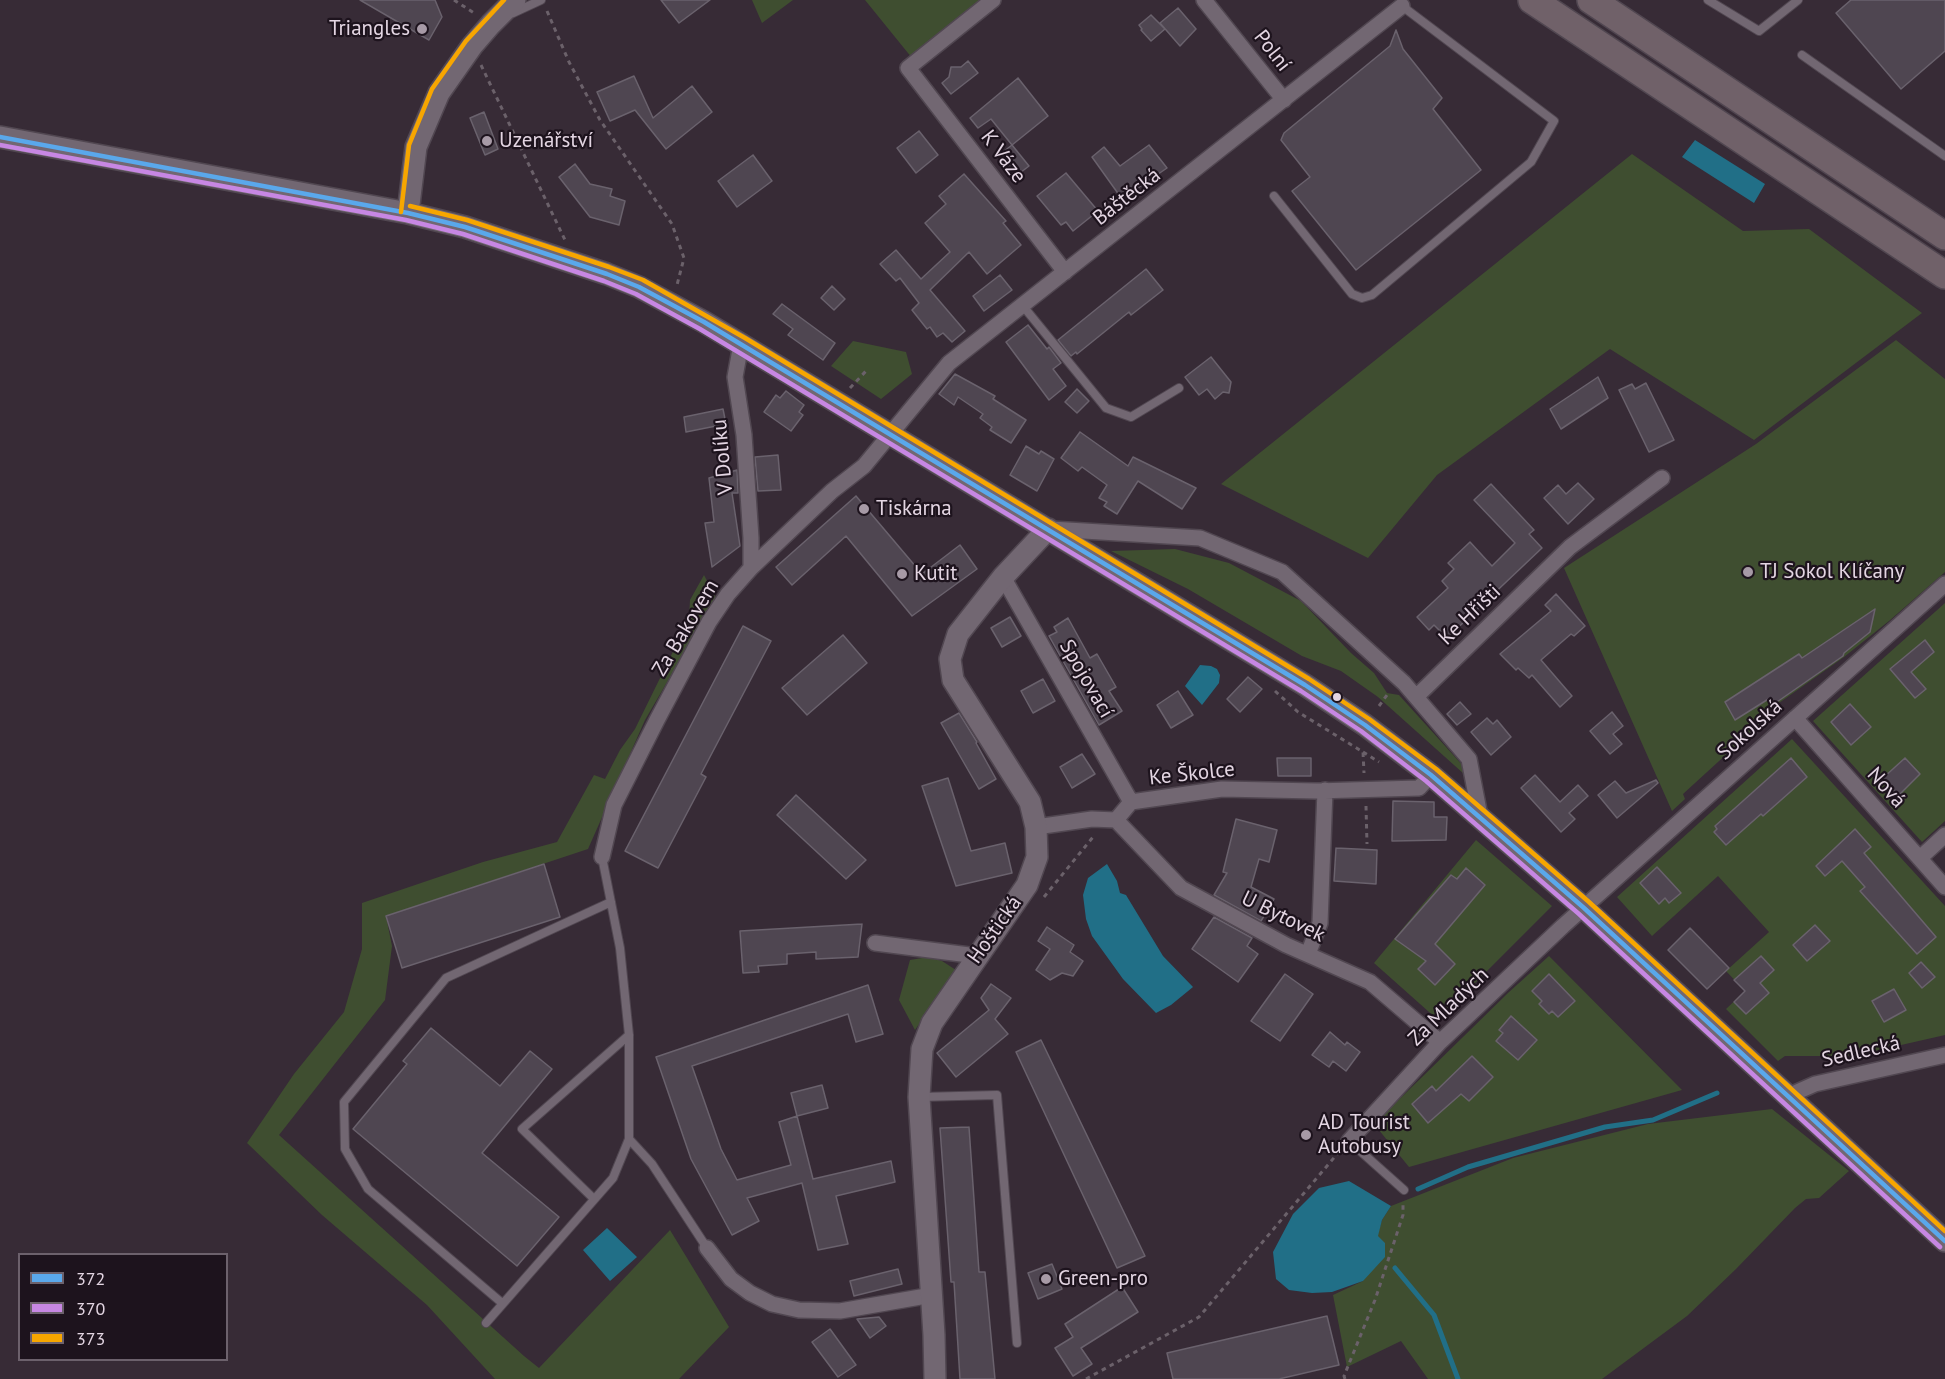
<!DOCTYPE html>
<meta charset="utf-8">
<style>
body{margin:0}
#map{position:relative;width:1945px;height:1379px;overflow:hidden;background:#372b36;font-family:"PT Sans",sans-serif}
canvas{display:block}
.legend{position:absolute;left:18px;top:1253px;width:210px;height:108px;box-sizing:border-box;background:#1d131d;border:2px solid #6c616c;margin:0;padding:8px 10px;list-style:none;font-size:18px;color:#e3d5e2}
.legend li{display:flex;align-items:center;gap:12px;height:30px}
.legend b{width:30px;border:2px solid #6c616c}
</style>
<div id="map">
<canvas width="1945" height="1379"></canvas>
<ul class="legend">
<li><b style="height:8px;background:#5aa8eb"></b>372</li>
<li><b style="height:8px;background:#c787e3"></b>370</li>
<li><b style="height:8px;background:#f7a600"></b>373</li>
</ul>
</div>
<script>
const context = document.querySelector('canvas').getContext('2d');
context.lineJoin = 'round';
function fillPath(path, color) { context.fillStyle = color; context.fill(path, 'evenodd'); }
const poly = rows => new Path2D(rows.map(r => 'M' + r).join(''));
function strokePath(path, color, width, dash) { context.strokeStyle = color; context.lineWidth = width; context.lineCap = dash ? 'butt' : 'round'; context.setLineDash(dash || []); context.stroke(path); }
function drawText(font, color, halo, rows, align = 'center') {
  context.font = font + ' "PT Sans",sans-serif'; context.lineWidth = 4.5; context.setLineDash([]); context.textBaseline = 'middle'; context.strokeStyle = halo; context.fillStyle = color; for (const [text, x, y, turn = 0] of rows) {
    context.save(); context.translate(x, y); context.rotate((+turn || 0) * Math.PI / 180); context.textAlign = isNaN(turn) ? turn : align; if (halo) context.strokeText(text, 0, 0); context.fillText(text, 0, 0); context.restore();
  }
}
const green = poly([
 [752,0,793,0,762,23],
 [865,0,983,0,912,58],
 [1632,154,1743,231,1809,229,1922,313,1754,440,1610,349,1437,475,1368,558,1221,484],
 [1896,340,1945,379,1945,572,1889,621,1844,657,1762,715,1765,719,1683,794,1685,799,1672,811,1564,568,1756,444],
 [853,341,906,352,912,374,881,399,831,366],
 [1175,549,1229,563,1301,601,1351,653,1374,673,1387,693,1399,695,1465,768,1464,774,1378,697,1341,671,1302,656,1188,589,1111,551],
 [704,575,716,598,645,720,588,849,386,916,392,946,385,1000,279,1135,524,1356,539,1368,670,1230,729,1327,679,1379,495,1379,427,1305,322,1215,247,1143,294,1074,344,1012,362,949,362,903,483,862,557,842,594,775,605,779,620,750,635,729,689,619,690,600],
 [1945,603,1945,821,1922,842,1813,721],
 [1792,739,1945,906,1945,1035,1853,1056,1785,1056,1778,1061,1726,1009,1745,991,1726,971,1769,932,1718,876,1652,936,1617,897],
 [1476,840,1552,906,1438,1020,1374,963],
 [1549,956,1682,1090,1409,1167,1374,1124,1509,992],
 [928,957,942,961,956,970,915,1030,899,1000,910,960],
 [1772,1109,1849,1171,1819,1198,1806,1199,1795,1208,1736,1269,1687,1316,1602,1379,1428,1379,1401,1341,1347,1367,1333,1295,1363,1281,1382,1220,1391,1206,1513,1158,1648,1124]
]);
const water = poly([
 [1695,140,1765,184,1754,203,1682,157],
 [1200,665,1211,666,1217,669,1220,675,1219,683,1202,705,1185,686],
 [1107,864,1117,881,1120,893,1126,895,1163,956,1193,987,1171,1005,1156,1013,1123,979,1092,936,1086,919,1083,895,1088,878],
 [1349,1181,1391,1206,1382,1220,1378,1236,1385,1243,1385,1257,1363,1281,1332,1292,1312,1293,1289,1290,1276,1279,1273,1252,1293,1214,1319,1188],
 [607,1228,637,1257,610,1281,583,1250]
]);
const stream = poly([
 [1418,1189,1468,1167,1605,1127,1653,1120,1717,1093],
 [1395,1268,1434,1315,1458,1379]
]);
const building = poly([
 [360,0,435,0,442,17,429,40,360,0],
 [661,0,710,0,679,23,661,0],
 [1851,0,1945,0,1945,51,1901,89,1836,13,1851,0],
 [1178,8,1196,29,1180,46,1160,23,1178,8],
 [1151,15,1165,29,1151,41,1141,30,1142,29,1139,25,1151,15],
 [1396,30,1403,49,1442,98,1433,109,1481,170,1356,270,1292,191,1310,177,1281,140,1284,133,1390,46,1396,30],
 [968,61,978,73,951,94,942,83,949,77,951,67,961,67,968,61],
 [634,76,653,118,692,86,712,112,666,149,635,110,610,121,597,92,634,76],
 [1018,78,1048,116,1012,145,991,119,978,128,970,118,1018,78],
 [484,112,498,149,485,155,470,118,484,112],
 [919,131,938,155,916,173,897,148,919,131],
 [1012,145,1029,166,1016,176,999,155,1012,145],
 [1149,145,1167,168,1122,199,1092,157,1104,147,1120,166,1149,145],
 [753,155,772,181,737,207,718,181,753,155],
 [575,164,590,184,612,189,610,196,625,201,619,225,590,217,559,177,575,164],
 [1066,173,1098,211,1073,231,1066,222,1061,225,1037,196,1066,173],
 [964,174,1006,221,1003,223,1021,245,987,274,969,252,930,290,965,331,952,342,943,333,937,337,930,327,927,329,912,310,919,303,900,278,896,281,880,264,896,250,921,279,950,252,925,223,946,204,939,196,964,174],
 [1146,269,1163,290,1131,315,1129,312,1077,354,1076,352,1071,356,1058,340,1146,269],
 [1000,275,1012,290,984,311,973,296,1000,275],
 [832,286,845,299,834,310,821,298,832,286],
 [782,304,835,343,823,360,788,335,793,329,773,314,782,304],
 [1028,325,1047,349,1049,347,1061,363,1053,369,1066,386,1049,400,1006,342,1028,325],
 [1211,357,1231,382,1229,393,1223,392,1215,399,1207,389,1199,395,1185,377,1211,357],
 [955,374,995,396,993,399,1026,420,1011,443,990,430,992,427,980,418,983,414,958,397,954,405,939,394,955,374],
 [1598,377,1608,398,1561,429,1550,409,1598,377],
 [1646,383,1674,440,1649,452,1619,390,1632,384,1635,389,1646,383],
 [1077,389,1089,401,1077,413,1065,402,1077,389],
 [786,391,804,405,799,412,803,415,791,431,764,412,776,395,780,398,786,391],
 [723,409,726,424,686,432,684,417,723,409],
 [1080,432,1128,466,1133,457,1196,488,1182,509,1138,481,1117,514,1104,506,1107,502,1099,498,1107,485,1082,467,1078,471,1061,458,1080,432],
 [1026,446,1039,454,1041,451,1054,459,1037,491,1010,475,1026,446],
 [778,455,781,490,758,491,755,457,778,455],
 [737,470,738,493,732,493,740,546,712,567,705,523,714,522,709,478,737,470],
 [1578,483,1594,499,1568,524,1544,498,1558,485,1566,494,1578,483],
 [1491,484,1534,530,1529,534,1542,548,1447,638,1434,625,1429,630,1417,617,1448,588,1442,581,1454,569,1448,563,1470,542,1492,566,1515,543,1474,500,1491,484],
 [856,496,922,574,960,545,977,569,912,616,846,536,792,585,776,567,856,496],
 [1556,594,1585,626,1574,636,1571,634,1541,660,1572,696,1560,707,1532,675,1529,678,1518,668,1516,670,1500,654,1551,611,1545,605,1556,594],
 [1875,609,1870,632,1844,653,1843,656,1774,704,1770,698,1735,720,1725,702,1799,654,1802,658,1875,609],
 [1010,617,1021,636,1002,647,991,628,1010,617],
 [1068,618,1090,658,1097,654,1116,687,1109,691,1122,711,1099,725,1049,636,1057,632,1054,627,1068,618],
 [743,626,771,641,701,774,706,777,658,868,625,851,743,626],
 [843,635,867,663,807,715,782,688,843,635],
 [1925,640,1934,652,1911,672,1926,689,1915,698,1890,669,1925,640],
 [1248,677,1262,689,1240,712,1227,699,1248,677],
 [1043,679,1055,701,1033,713,1021,691,1043,679],
 [1178,691,1193,715,1171,728,1157,705,1178,691],
 [1460,702,1471,714,1457,725,1447,714,1460,702],
 [1850,704,1871,727,1851,745,1831,722,1850,704],
 [1612,712,1623,726,1613,734,1622,744,1610,754,1590,731,1612,712],
 [959,713,977,742,976,743,996,779,979,789,941,723,959,713],
 [1487,718,1493,724,1497,720,1511,737,1491,755,1471,732,1487,718],
 [1082,754,1095,774,1072,788,1060,767,1082,754],
 [1277,758,1311,758,1311,776,1278,776,1277,758],
 [1791,758,1807,777,1763,816,1761,814,1726,845,1714,832,1717,829,1715,826,1791,758],
 [1905,758,1920,774,1898,796,1883,778,1905,758],
 [1535,775,1560,802,1578,785,1588,796,1569,813,1575,819,1561,832,1521,788,1535,775],
 [948,778,971,851,1005,843,1012,873,956,886,922,786,948,778],
 [1656,780,1658,783,1617,818,1598,795,1615,781,1626,793,1656,780],
 [796,795,866,860,846,879,777,815,796,795],
 [1393,801,1434,802,1434,817,1447,817,1446,840,1392,841,1393,801],
 [1236,819,1277,830,1269,862,1259,859,1251,887,1274,899,1261,921,1214,895,1227,873,1223,872,1236,819],
 [1855,829,1871,847,1864,853,1936,937,1917,954,1860,891,1865,887,1842,861,1825,876,1816,866,1855,829],
 [1336,848,1377,850,1376,884,1334,881,1336,848],
 [544,864,560,917,402,968,386,916,544,864],
 [1657,867,1681,893,1669,903,1665,898,1659,904,1640,883,1657,867],
 [1466,868,1485,885,1435,944,1455,964,1435,985,1418,969,1426,961,1395,939,1451,875,1457,879,1466,868],
 [1214,917,1252,938,1247,946,1258,954,1238,982,1192,949,1214,917],
 [862,924,858,957,816,959,816,952,787,954,787,964,758,966,759,972,743,973,740,931,862,924],
 [1815,925,1830,941,1807,961,1793,945,1815,925],
 [1047,927,1074,945,1070,952,1083,961,1073,976,1062,973,1050,980,1036,970,1050,949,1038,941,1047,927],
 [1690,928,1729,968,1707,989,1668,950,1690,928],
 [1761,956,1774,970,1760,983,1769,993,1746,1014,1734,1002,1745,991,1734,980,1761,956],
 [1921,962,1935,977,1922,988,1909,973,1921,962],
 [1285,974,1313,994,1280,1041,1251,1021,1285,974],
 [1549,974,1575,1001,1558,1017,1552,1011,1549,1014,1539,1004,1542,1001,1532,991,1549,974],
 [991,984,1011,998,995,1019,1008,1034,956,1077,937,1053,989,1010,981,998,991,984],
 [868,985,883,1034,856,1042,848,1014,692,1066,721,1149,737,1180,791,1165,779,1122,797,1116,813,1179,891,1161,895,1182,836,1196,848,1244,818,1250,802,1183,747,1198,759,1221,732,1235,691,1159,656,1057,868,985],
 [1894,989,1906,1010,1884,1022,1872,1001,1894,989],
 [1511,1016,1537,1040,1518,1060,1496,1041,1503,1033,1499,1030,1511,1016],
 [431,1028,500,1086,530,1051,552,1069,482,1153,559,1217,517,1266,353,1129,407,1064,403,1061,431,1028],
 [1330,1032,1345,1045,1347,1042,1360,1052,1346,1071,1333,1061,1329,1067,1312,1055,1330,1032],
 [1041,1040,1145,1256,1117,1268,1016,1052,1041,1040],
 [1472,1056,1493,1077,1469,1101,1461,1094,1428,1123,1412,1104,1432,1086,1436,1091,1472,1056],
 [822,1085,828,1108,797,1116,791,1093,822,1085],
 [969,1127,979,1272,985,1272,995,1379,960,1379,954,1282,951,1282,940,1128,969,1127],
 [1052,1264,1062,1289,1038,1299,1028,1273,1052,1264],
 [898,1269,902,1284,854,1296,850,1281,898,1269],
 [1122,1287,1138,1312,1081,1348,1092,1364,1073,1376,1055,1348,1073,1337,1065,1324,1122,1287],
 [1327,1316,1339,1365,1279,1379,1173,1379,1167,1353,1327,1316],
 [879,1317,886,1326,870,1338,857,1319,879,1317],
 [830,1329,856,1365,838,1377,812,1342,830,1329]
]);
const path = poly([
 [454,0,474,13],
 [547,11,569,62,600,120,672,224,684,258,677,285],
 [481,65,565,240],
 [850,388,866,371],
 [1275,691,1298,712,1363,752,1364,773],
 [1379,706,1387,695,1391,694],
 [1363,752,1379,762],
 [1366,806,1367,844],
 [1044,897,1093,837],
 [1086,1379,1199,1317,1338,1153],
 [1345,1379,1344,1376,1375,1300,1403,1215,1403,1201]
]);
const lane = poly([
 [1708,0,1759,31,1798,0],
 [513,13,541,0],
 [1802,55,1945,156],
 [1274,196,1352,294,1362,298,1372,295,1531,162,1554,121,1402,6],
 [1023,306,1106,408,1131,417,1179,388],
 [602,857,620,948,629,1035,629,1139,652,1164,707,1248],
 [920,1097,997,1095,1017,1343],
 [1349,1141,1404,1190],
 [594,1199,522,1129,629,1035],
 [502,1303,368,1189,345,1149,344,1102,446,978,611,902],
 [486,1323,613,1178,629,1139]
]);
const street = poly([
 [993,0,908,68,1065,272],
 [1204,0,1284,100],
 [741,344,735,377,744,435,751,538,751,568],
 [1051,529,1200,538,1282,572,1404,683,1469,759,1480,816],
 [1003,577,1131,802],
 [1416,697,1570,547,1662,478],
 [1795,718,1945,887],
 [1116,820,1181,888,1286,945,1370,982,1440,1042],
 [1036,827,1092,819,1116,820,1131,802,1222,789,1316,791,1419,788,1431,775],
 [602,857,614,805,657,720,709,622,728,594,751,568,832,491,864,466,949,363,1402,6],
 [1920,858,1945,835],
 [875,943,977,956],
 [1308,954,1320,923,1325,790],
 [1788,1096,1815,1084,1945,1055],
 [1349,1141,1440,1042,1563,926,1945,584],
 [707,1248,731,1279,750,1293,772,1304,799,1310,840,1311,932,1295]
]);
const secondary = poly([
 [0,137,408,213,465,227,607,274,639,287,704,322,1305,685,1365,725,1431,775,1584,908,1945,1241],
 [408,213,416,147,439,93,472,46,491,24,515,0],
 [935,1379,934,1335,919,1097,922,1049,932,1023,1027,885,1037,857,1036,827,1030,802,953,680,950,659,958,634,1003,577,1048,529]
]);
const highway = poly([
 [1532,0,1945,275],
 [1591,0,1945,236]
]);
const bus1 = poly([
 [0,137,408,213,465,227,607,274,639,287,704,322,1305,685,1365,725,1431,775,1584,908,1945,1241]
]);
const bus2 = poly([
 [0,145,406,220,463,234,604,281,636,294,700,329,1301,691,1361,731,1426,781,1579,914,1940,1247]
]);
const bus3 = poly([
 [410,206,467,220,609,267,643,280,745,338,1309,679,1369,719,1436,769,1589,902,1945,1231],
 [401,212,409,145,432,89,466,41,504,0]
]);
const markers = [
 [422,29,6,"#a79aa6"],
 [487,141,6,"#a79aa6"],
 [864,509,6,"#a79aa6"],
 [1748,572,6,"#a79aa6"],
 [902,574,6,"#a79aa6"],
 [1337,697,5,"#e3d5e2"],
 [1306,1135,6,"#a79aa6"],
 [1046,1279,6,"#a79aa6"]
];
const poiNames = [
 ["Triangles",410,29,"right"],
 ["Uzenářství",499,141],
 ["Tiskárna",876,509],
 ["TJ Sokol Klíčany",1760,572],
 ["Kutit",914,574],
 ["AD Tourist",1318,1123],
 ["Autobusy",1318,1147],
 ["Green-pro",1058,1279]
];
const streetNames = [
 ["Polní",1272,51,52],
 ["K Váze",1003,157,53],
 ["Báštěcká",1127,197,-38],
 ["V Dolíku",723,457,-95],
 ["Ke Hřišti",1470,615,-44],
 ["Za Bakovem",686,628,-59],
 ["Spojovací",1086,679,60],
 ["Sokolská",1750,730,-42],
 ["Ke Školce",1192,774,-6],
 ["Nová",1886,788,48],
 ["U Bytovek",1283,917,26],
 ["Hoštická",995,930,-55],
 ["Za Mladých",1449,1007,-44],
 ["Sedlecká",1861,1052,-13]
];
fillPath(green, '#3f4e30');
fillPath(water, '#216f87');
strokePath(stream, '#216f87', 5);
fillPath(building, '#4f4651');
strokePath(building, '#6a626d', 1.5);
strokePath(lane, '#514751', 10);
strokePath(street, '#514751', 18);
strokePath(secondary, '#514751', 24);
strokePath(highway, '#514751', 30);
strokePath(path, '#6b616a', 3, [4.5, 4.5]);
strokePath(lane, '#726772', 8);
strokePath(street, '#726772', 15);
strokePath(secondary, '#726772', 21);
strokePath(highway, '#706169', 27);
strokePath(bus1, '#5aa8eb', 4.5);
strokePath(bus2, '#c787e3', 4.5);
strokePath(bus3, '#f7a600', 4.5);
for (const [x, y, r, color] of markers) { const dot = new Path2D(); dot.arc(x, y, r, 0, 2 * Math.PI); context.fillStyle = color; context.fill(dot); strokePath(dot, '#1d131d', 2); }
drawText('21px', '#e3d5e2', '#1d131d', poiNames, 'left');
drawText('21px', '#e3d5e2', '#1d131d', streetNames);
</script>
